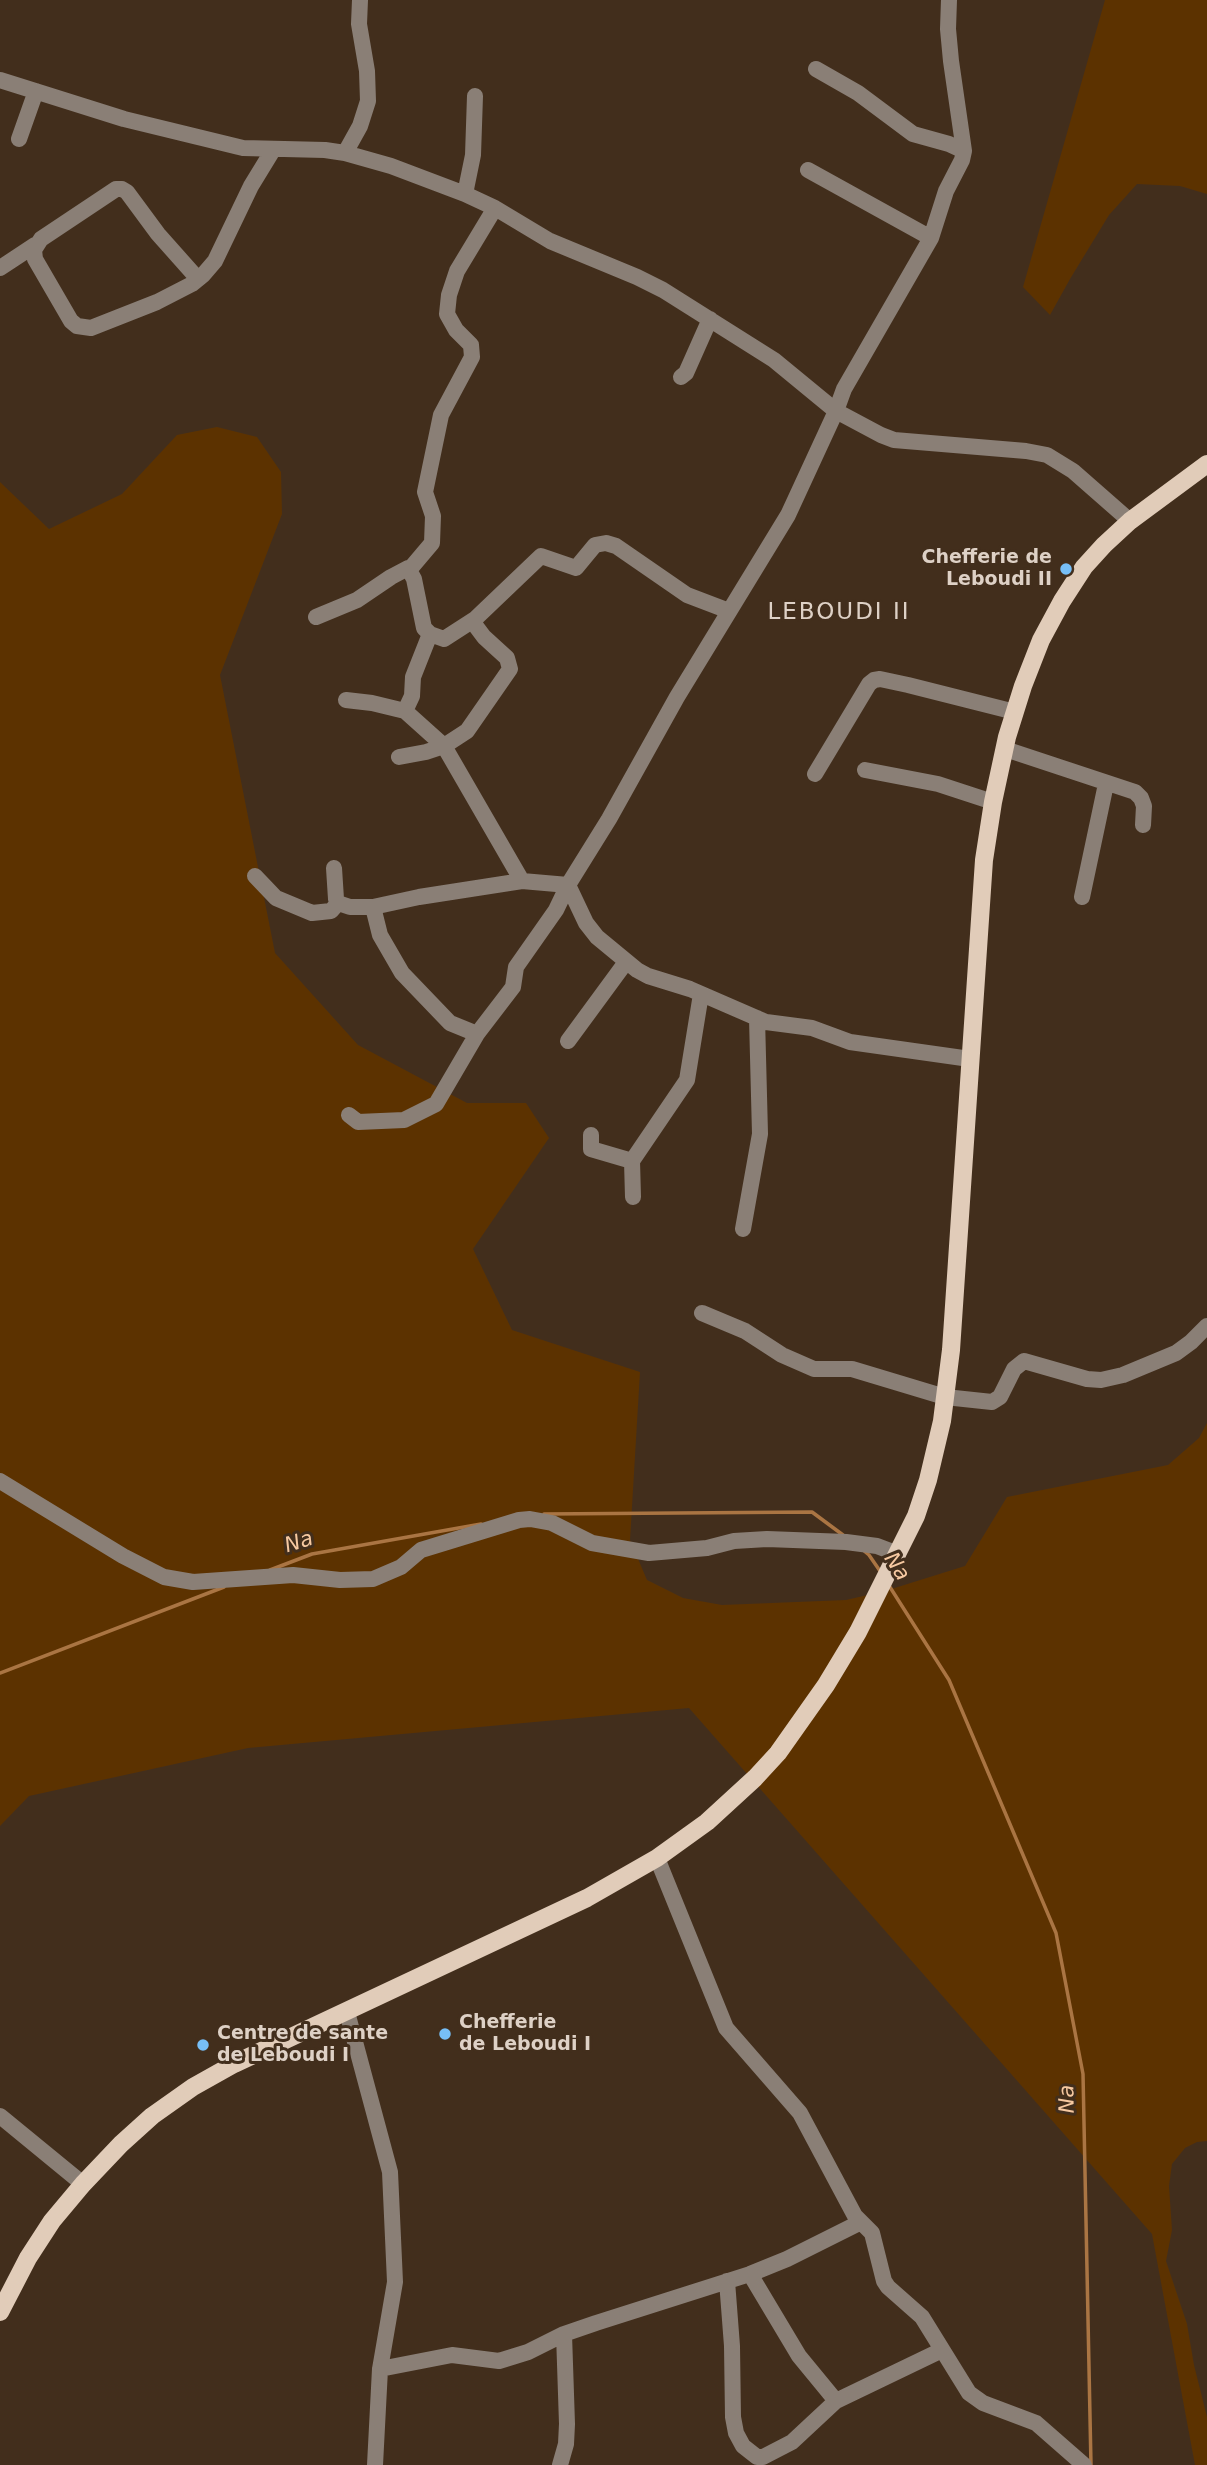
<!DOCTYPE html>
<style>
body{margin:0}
canvas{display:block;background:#422e1c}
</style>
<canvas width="1207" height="2465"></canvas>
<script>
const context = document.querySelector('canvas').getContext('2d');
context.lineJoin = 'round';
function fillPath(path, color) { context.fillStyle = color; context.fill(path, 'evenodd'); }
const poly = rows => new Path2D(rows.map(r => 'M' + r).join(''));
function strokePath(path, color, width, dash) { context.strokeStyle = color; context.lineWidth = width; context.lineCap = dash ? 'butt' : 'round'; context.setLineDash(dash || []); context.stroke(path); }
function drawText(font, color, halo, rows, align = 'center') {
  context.font = font + ' "DejaVu Sans",sans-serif'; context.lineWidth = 6; context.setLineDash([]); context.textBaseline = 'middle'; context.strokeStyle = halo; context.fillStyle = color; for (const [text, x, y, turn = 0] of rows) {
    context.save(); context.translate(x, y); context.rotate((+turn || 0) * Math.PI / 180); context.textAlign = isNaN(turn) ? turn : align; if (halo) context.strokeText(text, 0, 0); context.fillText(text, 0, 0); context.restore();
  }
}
const green = poly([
 [1105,0,1207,0,1207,194,1180,186,1137,184,1109,215,1070,279,1050,315,1023,287],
 [217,427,257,437,281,472,282,514,220,675,275,953,358,1045,467,1103,526,1103,549,1138,473,1249,512,1330,640,1372,630,1540,647,1580,683,1598,722,1605,846,1600,885,1591,965,1566,1007,1497,1168,1465,1199,1438,1207,1423,1207,2141,1197,2142,1185,2148,1172,2164,1169,2186,1172,2230,1166,2261,1187,2324,1194,2365,1207,2417,1207,2465,1195,2465,1152,2234,689,1708,248,1748,29,1796,0,1826,0,482,49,529,122,494,177,435]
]);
const stream = poly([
 [544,1514,812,1512,843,1535],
 [863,1550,869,1555,880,1571],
 [270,1570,312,1554,481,1524],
 [888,1584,949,1680,1056,1933,1083,2074,1091,2465],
 [0,1673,224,1587]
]);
const minor = poly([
 [816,69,858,93,913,134,949,144,964,151],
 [0,80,124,119,243,148,325,150,345,153,391,166,465,194,495,208,550,241,637,277,663,290,774,360,836,411,881,435,894,440,1026,451,1047,455,1073,471,1130,521],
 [19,139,36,91],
 [345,153,360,126,368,101,367,71,359,24,360,0],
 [808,170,931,238],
 [465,194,473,155,475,96],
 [0,268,35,245],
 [198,279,158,234,127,192,122,189,116,189,41,239,34,250,35,259,71,321,77,326,91,328,157,302,192,284,203,275,215,261,251,186,273,150],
 [681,377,686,373,710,319],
 [410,569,432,543,433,516,425,492,441,415,472,357,471,345,456,330,447,314,449,295,457,271,495,208],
 [316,617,357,600,391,577,408,568,414,579,424,628,430,634,444,639,475,619,541,556,576,568,595,545,606,543,616,546,687,595,729,611],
 [346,700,372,703,405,711,444,746,522,881],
 [405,711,412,696,413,677,430,634],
 [1005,749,1135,792,1141,798,1144,806,1143,825],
 [399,757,426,752,444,746,467,731,510,669,507,658,484,637,475,625,475,619],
 [865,770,938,784,993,802],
 [815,774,869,684,874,680,880,679,908,685,1015,712],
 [334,868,336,899,338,903,350,907,373,907,419,897,522,881,568,885],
 [255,876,276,898,312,913,331,911,338,903],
 [568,885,586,923,597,937,637,970,648,976,690,989,766,1022,812,1028,850,1042,970,1059],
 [1082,897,1106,784],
 [373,907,380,935,402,973,450,1023,477,1034,513,987,516,967,556,910,568,885,609,819,677,697,788,515,836,411,844,389,931,238,946,191,962,160,964,151,951,61,948,29,949,0],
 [568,1041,626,962],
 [349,1115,358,1122,404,1120,436,1104,477,1034],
 [591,1135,591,1149,632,1161],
 [633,1197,632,1161,687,1080,701,994],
 [743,1229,760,1134,757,1018],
 [702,1313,745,1331,782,1355,814,1369,852,1369,945,1397,992,1402,1000,1397,1014,1369,1024,1361,1087,1379,1101,1380,1123,1375,1176,1353,1191,1342,1207,1326],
 [0,1481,123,1556,164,1577,193,1582,293,1575,340,1580,373,1579,401,1567,421,1550,519,1520,530,1519,552,1523,592,1543,649,1553,707,1548,734,1541,767,1539,846,1542,877,1546,898,1554],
 [657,1858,726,2028,800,2113,855,2216,872,2233,884,2281,888,2287,922,2317,969,2393,983,2403,1036,2423,1084,2465],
 [347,2012,390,2172,395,2282,380,2369,375,2465],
 [0,2116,83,2184],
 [750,2274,799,2356,836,2401],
 [727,2281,732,2346,733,2417,736,2433,743,2446,757,2457,763,2457,792,2442,836,2401,942,2350],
 [380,2369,452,2355,499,2361,528,2352,564,2334,596,2323,750,2274,787,2259,861,2222],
 [560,2465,566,2444,567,2424,564,2334]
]);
const major = poly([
 [0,2312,28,2258,52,2221,83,2184,121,2144,152,2116,193,2087,234,2064,587,1898,657,1858,707,1822,755,1778,778,1753,826,1685,858,1632,916,1516,928,1480,942,1421,951,1350,984,860,993,802,1007,737,1023,686,1041,640,1062,601,1084,567,1104,545,1130,521,1207,464]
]);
const markers = [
 [1066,569,7,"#77bff7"],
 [445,2034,7,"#77bff7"],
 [203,2045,7,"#77bff7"]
];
const poiNames = [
 ["Chefferie de",1052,558,"right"],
 ["Leboudi II",1052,580,"right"],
 ["Chefferie",459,2023],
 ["de Leboudi I",459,2045],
 ["Centre de sante",217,2034],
 ["de Leboudi I",217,2056]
];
const waterNames = [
 ["Na",299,1543,-17],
 ["Na",896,1567,57],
 ["Na",1068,2099,-91]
];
const quarterNames = [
 ["LEBOUDI II",839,613]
];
fillPath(green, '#5c3200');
strokePath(stream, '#aa7543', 3.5);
strokePath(minor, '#8a7f76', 16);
strokePath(major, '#e1ccb9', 18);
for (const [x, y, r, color] of markers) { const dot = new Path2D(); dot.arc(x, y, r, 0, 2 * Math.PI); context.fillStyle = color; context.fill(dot); strokePath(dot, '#422e1c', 2.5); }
drawText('bold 19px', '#ded1c6', '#422e1c', poiNames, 'left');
drawText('italic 21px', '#f7c9a1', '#422e1c', waterNames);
context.letterSpacing = '2px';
drawText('23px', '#ded1c6', '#422e1c', quarterNames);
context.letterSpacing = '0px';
</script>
